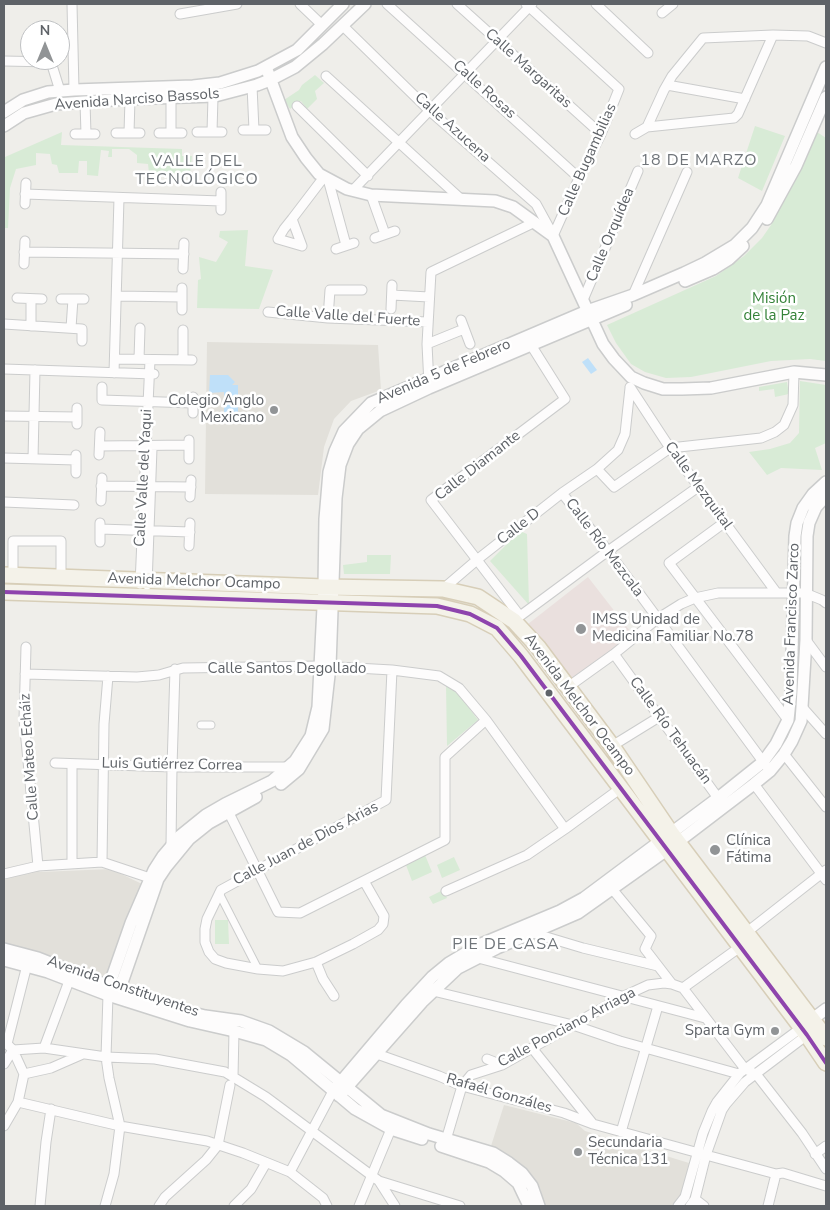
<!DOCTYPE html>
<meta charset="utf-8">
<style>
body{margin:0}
#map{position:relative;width:830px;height:1210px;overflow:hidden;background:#efeeea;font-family:"Nunito Sans",sans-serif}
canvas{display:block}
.frame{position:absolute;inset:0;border:5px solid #5f6368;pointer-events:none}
.north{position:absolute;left:20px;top:20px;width:50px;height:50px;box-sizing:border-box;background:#fff;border:1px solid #bfc1c3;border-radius:50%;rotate:0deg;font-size:14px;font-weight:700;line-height:20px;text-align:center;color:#5f6368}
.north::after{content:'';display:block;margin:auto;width:18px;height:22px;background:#919496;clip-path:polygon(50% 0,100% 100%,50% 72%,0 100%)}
</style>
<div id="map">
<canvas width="830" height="1210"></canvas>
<div class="frame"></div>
<div class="north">N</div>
</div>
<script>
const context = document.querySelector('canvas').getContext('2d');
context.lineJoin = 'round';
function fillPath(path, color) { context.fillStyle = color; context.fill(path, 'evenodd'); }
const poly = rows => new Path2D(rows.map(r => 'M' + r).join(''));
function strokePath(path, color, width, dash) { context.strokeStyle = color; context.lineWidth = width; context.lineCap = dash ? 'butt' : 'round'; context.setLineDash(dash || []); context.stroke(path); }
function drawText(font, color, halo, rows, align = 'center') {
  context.font = font + ' "Nunito Sans",sans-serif'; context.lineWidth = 5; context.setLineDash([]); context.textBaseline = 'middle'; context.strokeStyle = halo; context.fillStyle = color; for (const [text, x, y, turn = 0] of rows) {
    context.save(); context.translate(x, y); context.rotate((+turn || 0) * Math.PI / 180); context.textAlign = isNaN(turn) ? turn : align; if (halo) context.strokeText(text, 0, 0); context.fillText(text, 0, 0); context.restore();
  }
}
const education = poly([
 [207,342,378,345,381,390,351,401,334,419,324,447,318,495,205,494],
 [35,869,40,872,111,869,142,884,109,980,4,946,4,880],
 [504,1105,576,1123,585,1131,689,1163,682,1192,677,1201,671,1206,545,1206,540,1188,529,1172,512,1158,491,1146]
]);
const medical = poly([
 [588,577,633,635,573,681,528,624]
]);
const green = poly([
 [315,75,324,83,315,91,317,99,307,109,301,101,290,109,284,100,299,90,302,85],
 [755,126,785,136,762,191,738,178],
 [62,132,61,145,182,149,182,156,192,156,190,173,149,173,148,164,137,163,137,155,129,149,112,149,112,157,108,157,109,151,101,150,98,176,87,175,87,161,79,161,78,173,59,173,57,165,52,164,50,154,36,153,36,165,16,169,10,188,8,228,5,228,4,234,5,157],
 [817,132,826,138,826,361,810,359,771,361,691,377,666,378,645,372,631,364,616,343,607,325,716,276,744,256,762,238,771,225],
 [248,230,245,266,273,270,259,309,197,308,198,280,201,279,199,257,216,262,228,242,219,237,220,231],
 [800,381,826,385,826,443,815,448,822,470,781,468,767,475,749,452,770,449,790,443,799,433],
 [787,382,789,394,775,397,774,389,759,391,759,387],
 [520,531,527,534,529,605,490,561],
 [367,555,391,555,390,574,344,574,343,565,367,562],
 [446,685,458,693,478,720,447,746],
 [425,855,432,872,412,881,406,865],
 [454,857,460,870,442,878,437,865],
 [443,890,447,898,433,904,429,897],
 [215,920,228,920,229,944,215,944]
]);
const water = poly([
 [588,358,597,370,591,374,582,362],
 [210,375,228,375,235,382,232,385,238,385,238,414,224,414,224,392,209,393]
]);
const pedestrian = poly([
 [201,725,211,725],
 [219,893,258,969]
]);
const minor = poly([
 [72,4,74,90],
 [300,4,322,25],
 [387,4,579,178],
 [457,4,601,134],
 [526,4,619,89,601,134,579,178,553,236],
 [596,4,648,53],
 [662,13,673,4],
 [180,14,237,4],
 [343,26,430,111,536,204,553,235],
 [4,61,51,62,60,91],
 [326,76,462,200],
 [667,85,745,99],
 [252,86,254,130],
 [85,102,86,134],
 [297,106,368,176],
 [647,127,664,90,672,76,703,38,773,35,808,36,826,43],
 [243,130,266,130],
 [197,132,222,132],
 [212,132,213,97],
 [116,133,140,133],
 [129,133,130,99],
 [159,133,182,133],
 [171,133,171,98],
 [75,134,95,134],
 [635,134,647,127,734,118,738,114,773,35],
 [328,179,346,245],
 [353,190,532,4],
 [221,192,221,210],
 [25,194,221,201],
 [371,195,385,234],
 [25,204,26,183],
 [292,219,302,246,278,239,284,229,292,219,324,177],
 [375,238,395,231],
 [336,249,354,243],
 [24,252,184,254],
 [24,264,25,241],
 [183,269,184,243],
 [182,288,182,310],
 [392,295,429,297],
 [633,295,687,172],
 [117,296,182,297],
 [17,298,42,299],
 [61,299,84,299],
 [583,300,638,171],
 [391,309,392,285],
 [268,312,328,318,428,322],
 [328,318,330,290,362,290],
 [461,320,470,344],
 [4,324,82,329,82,341],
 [31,326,31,299],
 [71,328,73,299],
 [183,330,183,360],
 [427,344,464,329],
 [115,359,192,360],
 [139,359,140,328],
 [4,369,154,374],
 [114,373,119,198],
 [429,385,427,344,431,272,535,222],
 [102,387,102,400,193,403],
 [630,387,670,448,776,592],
 [193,397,193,413],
 [4,416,77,417],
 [77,424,77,408],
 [100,446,189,445],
 [76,455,76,473],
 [99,455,100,432],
 [4,458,76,460],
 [33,459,35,370],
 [189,459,189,440],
 [597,469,614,487,670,448,761,438,775,432,784,425,793,405,794,372],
 [101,486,191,487],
 [562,493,608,551,767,767],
 [190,497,191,480],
 [101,501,102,478],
 [4,502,74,505],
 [725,522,669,563,788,720],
 [100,529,190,532],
 [100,542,100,523],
 [189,546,190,523],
 [13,576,13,541,61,541,61,577],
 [140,584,150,360],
 [147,585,152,448],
 [443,589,478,559,562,493,597,469,618,450,625,434,630,388],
 [520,616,431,500,565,399,531,345],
 [516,619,608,551,698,487],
 [806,640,826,667],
 [26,647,24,719,38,866],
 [614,654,718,798,718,803],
 [25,674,137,677,159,675,183,668,320,666,392,670,439,676,459,688,486,720,565,829],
 [568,687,614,654,657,619,681,604,695,598,718,593,805,593,822,600,826,603],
 [802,707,826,734],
 [612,746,659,717],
 [784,754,826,807],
 [55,763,172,767,289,767],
 [72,764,72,863],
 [754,784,826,880],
 [226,807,278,912,300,913,445,840,445,757,486,720],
 [171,846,172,767,175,669],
 [102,862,104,724,108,676],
 [4,874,38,866,102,862,150,878],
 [364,881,384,916,383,924,378,930,353,944,316,962,283,971,258,969,226,963,215,959,209,952,205,942,205,929,207,919,221,890,386,800,392,670],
 [613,890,651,936,645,949,672,984],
 [446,891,527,855,565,829,621,788],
 [747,932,826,870],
 [533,933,583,948,658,966],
 [478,958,705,1018],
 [316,962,323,979,334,996],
 [683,988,740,947],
 [433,991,573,1025,620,1041,739,1074],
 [4,1044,7,1044,13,1050,44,1048,106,1057,155,1059,225,1072,266,1097,379,1181,395,1206],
 [7,1044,27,965],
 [44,1048,69,981],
 [532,1048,593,1124],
 [13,1050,24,1074],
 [377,1054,439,1076,462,1086,564,1113,593,1124,706,1155,776,1174,783,1173,826,1186],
 [487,1059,502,1065],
 [4,1064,13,1050],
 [24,1074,51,1068,83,1054],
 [233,1077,234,1031],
 [18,1102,120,1126,207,1141,243,1153,290,1172,323,1198,327,1206],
 [4,1126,18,1102,24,1074],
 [621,1132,658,1006],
 [446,1140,462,1086,471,1075,502,1065,622,997,648,985,664,983,672,984,683,988,745,1069,756,1074,802,1133,826,1169],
 [815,1154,826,1146],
 [290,1172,333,1091],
 [379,1181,460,1206],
 [695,1199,704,1206],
 [40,1206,46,1142,51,1109],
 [105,1206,114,1174,120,1126,109,1078,106,1057,108,995],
 [159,1206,165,1197,206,1160,218,1145,230,1085],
 [234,1206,251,1189,266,1163],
 [359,1206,391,1129],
 [678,1206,685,1197,703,1133,712,1111,717,1102,740,1073,801,1028],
 [690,1206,695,1199,706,1155,722,1110,726,1104,745,1082,807,1035],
 [768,1206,776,1174]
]);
const tertiary = poly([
 [266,67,292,137,306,158,319,174,347,189,371,195,495,201,513,207,553,236,603,344,614,359,631,377,644,383,663,389,682,389,711,388,794,372,826,375],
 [4,112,23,100,48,92,74,90,193,86,220,83,258,71,297,50,343,4],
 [4,126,24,113,56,104,126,99,215,96,257,85,270,80,295,67,323,44,365,4],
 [767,219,796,166,826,97],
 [685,281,713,269,729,259,743,246],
 [281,784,299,769,323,729,330,666,336,498,340,465,348,444,358,429,380,411,429,388,626,305],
 [4,949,38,958,109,986,173,1008,205,1016,241,1021,269,1031,304,1052,381,1115,429,1134,493,1153,509,1163,522,1173,532,1186,539,1206],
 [4,960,48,972,108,995,190,1021,234,1031,266,1040,291,1055,355,1109,391,1129,422,1139],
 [108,995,109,986,131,923,154,870,163,856,180,836,206,815,225,804,272,781,295,761,311,736,318,707,324,587,325,519,329,472,335,451,344,431,371,403,587,311,633,295,684,273,705,263,735,245,752,228,767,205,826,67],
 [117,997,158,879,166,867,189,839,209,823,256,797],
 [806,1024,826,1009],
 [333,1091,406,1005,432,977,449,963,481,944,560,911,584,898,718,798,763,762,776,744,788,720,791,692,795,536,797,523,803,508,813,494,826,482],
 [339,1096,422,1002,458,968,497,948,578,913,678,842,754,784,770,771,784,754,792,741,801,721,802,707,806,640,807,536,809,523,816,507,826,496],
 [441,1146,489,1162,504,1171,518,1183,529,1206]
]);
const primary = poly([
 [4,575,324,587,443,589,478,597,514,621,538,647,612,746,671,833,826,1038],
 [4,592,437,606,470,614,497,628,521,656,807,1035,826,1063]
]);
const bus1 = poly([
 [4,592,437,606,470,614,497,628,521,656,807,1035,826,1063]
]);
const markers = [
 [274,410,5,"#919496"],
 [581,629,6,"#919496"],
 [549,693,4.5,"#5f6368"],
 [715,850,6,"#919496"],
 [775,1031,5,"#919496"],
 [578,1152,5,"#919496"]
];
const streetNames = [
 ["Calle Margaritas",528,69,42],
 ["Calle Rosas",484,90,42],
 ["Avenida Narciso Bassols",137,100,-4],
 ["Calle Azucena",452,128,42],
 ["Calle Bugambilias",588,160,-66],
 ["Calle Orquídea",611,235,-67],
 ["Calle Valle del Fuerte",348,317,4],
 ["Avenida 5 de Febrero",444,372,-23],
 ["Calle Diamante",478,466,-38],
 ["Calle Valle del Yaqui",144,478,-87],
 ["Calle Mezquital",698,486,54],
 ["Calle D",519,527,-38],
 ["Calle Río Mezcala",604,548,53],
 ["Avenida Melchor Ocampo",194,582,2],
 ["Avenida Francisco Zarco",792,624,-88],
 ["Calle Santos Degollado",287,669],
 ["Avenida Melchor Ocampo",579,705,53],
 ["Calle Río Tehuacán",670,731,54],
 ["Calle Mateo Echáiz",30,757,-94],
 ["Luis Gutiérrez Correa",172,765,1],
 ["Calle Juan de Dios Arias",306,844,-28],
 ["Avenida Constituyentes",123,987,19],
 ["Calle Ponciano Arriaga",567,1028,-28],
 ["Rafaél Gonzáles",499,1094,16]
];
const parkNames = [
 ["Misión",774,299],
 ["de la Paz",774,316]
];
const poiNames = [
 ["Colegio Anglo",264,401,"right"],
 ["Mexicano",264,418,"right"],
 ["IMSS Unidad de",592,620],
 ["Medicina Familiar No.78",592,637],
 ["Clínica",726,841],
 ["Fátima",726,858],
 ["Sparta Gym",765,1031,"right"],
 ["Secundaria",588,1143],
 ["Técnica 131",588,1160]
];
const neighbourhoodNames = [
 ["18 DE MARZO",699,161],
 ["VALLE DEL",197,162],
 ["TECNOLÓGICO",197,180],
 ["PIE DE CASA",506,945]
];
fillPath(education, '#e2e0da');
fillPath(medical, '#eae0de');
fillPath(green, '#d8ebd6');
fillPath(water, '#bfe0f9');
strokePath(pedestrian, '#cbcccc', 9);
strokePath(minor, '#cbcccc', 11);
strokePath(tertiary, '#cbcccc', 14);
strokePath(primary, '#d7ceb8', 18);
strokePath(pedestrian, '#fdfcfc', 7);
strokePath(minor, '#fdfcfc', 9);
strokePath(tertiary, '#fdfcfc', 11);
strokePath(primary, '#f4f2e9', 15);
strokePath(bus1, '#8e44ad', 4);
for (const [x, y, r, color] of markers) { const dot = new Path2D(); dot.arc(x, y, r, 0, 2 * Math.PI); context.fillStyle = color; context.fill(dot); strokePath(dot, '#fff', 2); }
drawText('15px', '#5f6368', '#fff', streetNames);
drawText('15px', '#348238', '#fff', parkNames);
drawText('15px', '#5f6368', '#fff', poiNames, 'left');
context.letterSpacing = '1px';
drawText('16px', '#70757a', '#fff', neighbourhoodNames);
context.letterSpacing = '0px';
</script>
